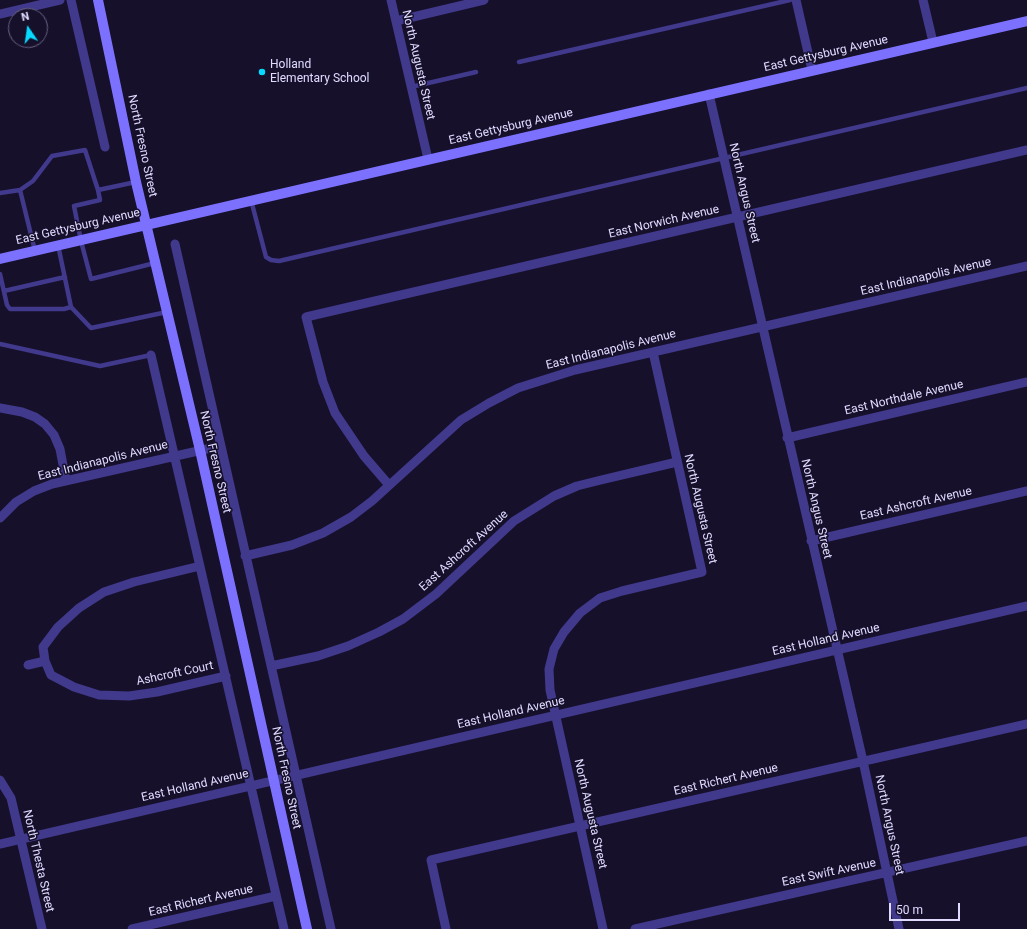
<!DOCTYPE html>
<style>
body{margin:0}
#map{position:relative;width:1027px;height:929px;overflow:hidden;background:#16102b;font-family:Roboto,sans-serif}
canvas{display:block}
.north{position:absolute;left:8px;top:8px;width:40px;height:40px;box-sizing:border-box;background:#16102b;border:1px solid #676180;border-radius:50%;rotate:347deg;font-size:11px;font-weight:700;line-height:16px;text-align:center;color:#e0daff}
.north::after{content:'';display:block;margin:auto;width:14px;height:18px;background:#06daff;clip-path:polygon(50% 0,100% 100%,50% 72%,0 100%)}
.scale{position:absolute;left:889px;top:903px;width:71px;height:18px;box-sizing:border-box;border:2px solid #e0daff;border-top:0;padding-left:5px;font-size:12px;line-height:14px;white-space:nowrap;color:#e0daff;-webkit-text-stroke:3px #16102b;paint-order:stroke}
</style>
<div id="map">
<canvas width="1027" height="929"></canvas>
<div class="north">N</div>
<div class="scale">50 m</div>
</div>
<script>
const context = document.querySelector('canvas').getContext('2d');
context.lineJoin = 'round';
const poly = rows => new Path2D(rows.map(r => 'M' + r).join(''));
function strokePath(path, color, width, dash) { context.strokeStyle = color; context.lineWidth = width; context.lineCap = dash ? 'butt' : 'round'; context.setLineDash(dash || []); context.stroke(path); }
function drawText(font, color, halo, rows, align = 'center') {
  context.font = font + ' Roboto,sans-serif'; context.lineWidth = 3; context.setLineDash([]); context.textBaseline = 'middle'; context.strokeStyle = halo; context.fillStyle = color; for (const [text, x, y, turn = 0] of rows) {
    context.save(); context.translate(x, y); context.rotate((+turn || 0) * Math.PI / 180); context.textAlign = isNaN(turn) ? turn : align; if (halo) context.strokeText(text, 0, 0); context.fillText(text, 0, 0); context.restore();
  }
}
const lane = poly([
 [519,62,790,0],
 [411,87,476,72],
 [136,182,98,190,100,200,74,206,81,241,91,279,155,263],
 [20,190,35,251],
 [0,193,20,190,33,181,52,156,85,150,98,190],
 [251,200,266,257,271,260,279,261,1027,88],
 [0,274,7,305,10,309,64,309,71,307,58,245],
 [4,291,65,277],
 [71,307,91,328,167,312],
 [0,344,100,366,151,355]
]);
const street = poly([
 [71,0,105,147],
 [391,0,428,159],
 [796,0,812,70],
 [923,0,933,42],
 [0,14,60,0],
 [396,21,484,0],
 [709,94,863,761,899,929],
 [175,244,331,929],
 [151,355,284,929],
 [0,408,22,412,35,417,45,424,54,435,60,449,66,481],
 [787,438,1027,382],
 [389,485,364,456,335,413,323,382,306,317,1027,150],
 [0,518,16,502,34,491,52,484,220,446],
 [811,541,1027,491],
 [245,556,292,545,323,533,351,517,372,501,461,420,489,403,518,388,575,370,1027,266],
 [45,661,51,675,74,687,99,695,129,696,157,692,226,676],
 [28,665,45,661,43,647,58,627,79,608,104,592,134,582,200,566],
 [271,666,318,656,348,646,379,632,403,619,436,594,514,521,554,496,577,486,601,480,677,462],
 [0,780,11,798,42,929],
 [0,844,1027,606],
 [132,929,276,896],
 [446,929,431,860,1027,724],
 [603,929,550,690,549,669,554,649,564,632,580,613,600,598,622,591,702,572,653,352],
 [635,929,1027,841]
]);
const secondary = poly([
 [98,0,136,182,200,450,307,929],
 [0,259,1027,21]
]);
const markers = [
 [262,72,4,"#06daff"]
];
const streetNames = [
 ["East Gettysburg Avenue",826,54,-13],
 ["North Augusta Street",418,65,77],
 ["East Gettysburg Avenue",511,127,-13],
 ["North Fresno Street",142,146,78],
 ["North Angus Street",744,193,77],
 ["East Norwich Avenue",664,222,-13],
 ["East Gettysburg Avenue",78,227,-13],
 ["East Indianapolis Avenue",926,277,-13],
 ["East Indianapolis Avenue",611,350,-14],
 ["East Northdale Avenue",904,398,-13],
 ["East Indianapolis Avenue",103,461,-14],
 ["North Fresno Street",215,462,77],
 ["East Ashcroft Avenue",916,504,-13],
 ["North Augusta Street",700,509,77],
 ["North Angus Street",816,509,77],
 ["East Ashcroft Avenue",464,551,-42],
 ["East Holland Avenue",826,640,-13],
 ["Ashcroft Court",175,674,-12],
 ["East Holland Avenue",511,713,-13],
 ["North Fresno Street",286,778,78],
 ["East Richert Avenue",726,780,-13],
 ["East Holland Avenue",195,786,-13],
 ["North Augusta Street",590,814,77],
 ["North Angus Street",889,825,78],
 ["North Thesta Street",38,861,77],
 ["East Swift Avenue",829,873,-12],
 ["East Richert Avenue",201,901,-13]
];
const poiNames = [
 ["Holland",270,65],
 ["Elementary School",270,79]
];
strokePath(lane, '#41398c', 4.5);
strokePath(street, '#41398c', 9);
strokePath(secondary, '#7c71ff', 10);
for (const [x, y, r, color] of markers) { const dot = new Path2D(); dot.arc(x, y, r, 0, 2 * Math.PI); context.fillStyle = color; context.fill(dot); strokePath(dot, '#16102b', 1.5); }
drawText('12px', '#e0daff', '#16102b', streetNames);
drawText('12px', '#e0daff', '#16102b', poiNames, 'left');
</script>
